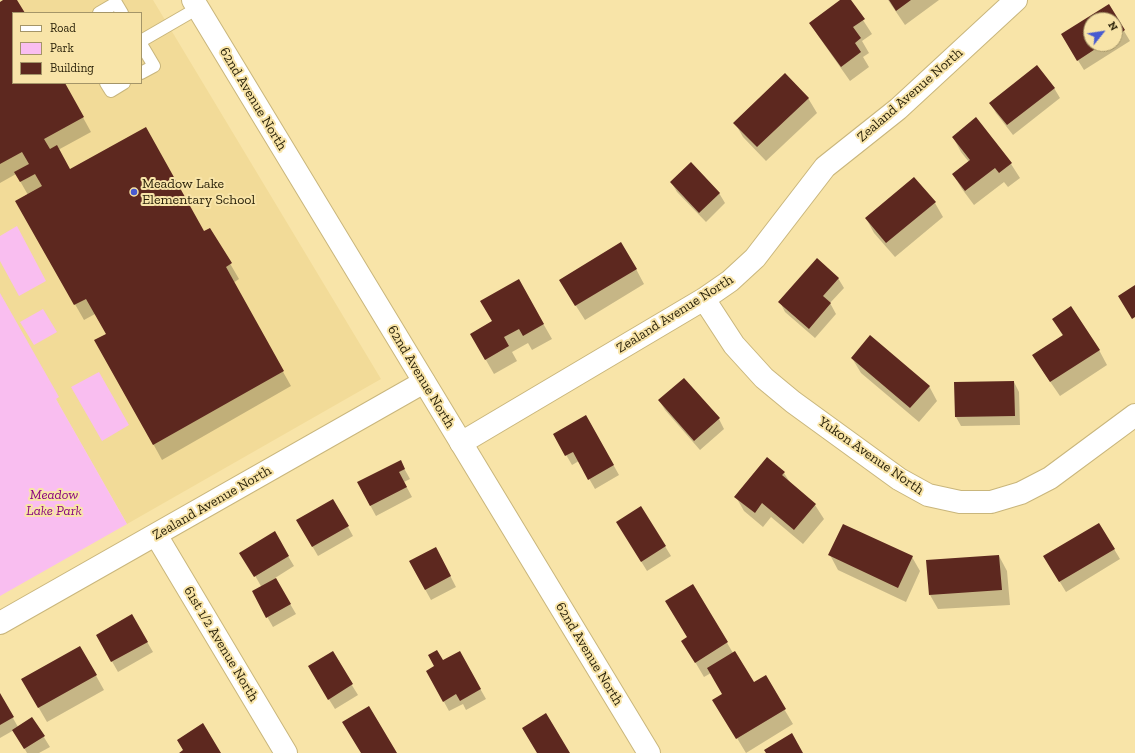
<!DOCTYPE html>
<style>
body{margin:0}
#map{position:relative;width:1135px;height:753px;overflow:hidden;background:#f8e4a8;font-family:"Zilla Slab",serif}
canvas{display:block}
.legend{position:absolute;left:12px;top:12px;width:130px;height:72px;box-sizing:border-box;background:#f8e4a8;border:1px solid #a49568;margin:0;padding:5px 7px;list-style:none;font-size:12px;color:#271f07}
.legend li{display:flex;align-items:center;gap:8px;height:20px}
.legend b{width:20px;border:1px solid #a49568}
.north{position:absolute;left:1083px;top:12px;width:40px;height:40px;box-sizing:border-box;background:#f8e4a8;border:1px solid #a49568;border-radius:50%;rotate:60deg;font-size:11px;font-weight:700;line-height:16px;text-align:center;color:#271f07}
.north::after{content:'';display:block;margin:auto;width:14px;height:18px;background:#485bd0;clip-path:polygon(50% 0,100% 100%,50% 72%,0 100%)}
</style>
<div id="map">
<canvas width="1135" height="753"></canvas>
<ul class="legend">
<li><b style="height:5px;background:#fff"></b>Road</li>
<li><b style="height:11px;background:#f9bef0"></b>Park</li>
<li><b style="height:11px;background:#5d281f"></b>Building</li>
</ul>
<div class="north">N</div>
</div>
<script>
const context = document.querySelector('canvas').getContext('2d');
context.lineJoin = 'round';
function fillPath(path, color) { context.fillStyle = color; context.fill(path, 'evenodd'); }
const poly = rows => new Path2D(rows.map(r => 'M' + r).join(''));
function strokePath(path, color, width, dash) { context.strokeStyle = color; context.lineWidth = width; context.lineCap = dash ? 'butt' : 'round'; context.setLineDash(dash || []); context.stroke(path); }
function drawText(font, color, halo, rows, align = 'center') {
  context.font = font + ' "Zilla Slab",serif'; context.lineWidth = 4; context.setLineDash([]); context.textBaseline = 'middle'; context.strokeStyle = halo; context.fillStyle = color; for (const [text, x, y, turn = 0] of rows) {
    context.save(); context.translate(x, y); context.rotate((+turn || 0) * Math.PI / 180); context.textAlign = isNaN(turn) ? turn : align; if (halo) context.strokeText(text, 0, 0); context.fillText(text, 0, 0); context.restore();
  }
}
const built = poly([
 [0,0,153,0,381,379,127,524,0,301],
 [13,13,141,13,141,83,13,83]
]);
const green = poly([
 [17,226,46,281,19,296,0,261,0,236],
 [0,293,59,397,56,399,127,524,0,596],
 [43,309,57,332,34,345,20,322],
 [99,372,129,425,102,441,71,387]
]);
const shadow = poly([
 [5,0,16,0,24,13,13,13,13,83,64,83,91,132,58,150,70,171,204,232,210,229,239,279,233,283,291,386,162,460,96,340,107,334,95,314,84,320,16,201,28,195,16,174,0,183,0,3],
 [842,0,850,0,872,34,862,41,869,53,863,57,869,67,850,81,819,37,810,23],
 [888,0,939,0,905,25],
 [1109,6,1130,41,1084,70,1062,35],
 [1091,20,1115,20,1115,44,1091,44],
 [1054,88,1060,98,1013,135,996,113,990,103],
 [808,98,817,113,766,161,743,137,735,123],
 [976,119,1011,164,1020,178,1008,187,1004,182,974,205,962,189,953,174,969,162,961,152,953,137],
 [671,182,719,193,725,203,706,222,677,192],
 [935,203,943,217,895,257,874,233,866,218],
 [636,269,644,284,585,320,569,295],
 [838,278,844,288,830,303,836,314,815,338,785,312,780,302],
 [518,280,552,339,532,350,528,343,512,352,517,361,494,374,471,334,493,321],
 [1053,319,1099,350,1107,365,1060,396,1042,370,1063,336],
 [852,358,929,386,937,401,919,422,861,373],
 [1014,382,1019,392,1020,425,961,426,956,417],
 [659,400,719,419,724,429,700,450,665,410],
 [586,416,619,475,595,489,579,461,572,465,554,434],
 [400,461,410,479,404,482,412,497,376,516,358,483],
 [784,473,791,484,815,505,824,519,803,544,771,517,763,527,744,511,736,497],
 [333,500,353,536,318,556,297,520],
 [641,507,671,556,647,571,623,532],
 [1099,524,1120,559,1066,592,1044,556],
 [274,533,294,566,275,578,296,614,273,627,253,592,262,588,253,572],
 [830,555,912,557,920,571,906,602,838,570],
 [999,556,1007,571,1010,605,938,609,930,595],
 [441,558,456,587,431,600,410,562],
 [693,585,733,653,754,684,765,677,793,724,746,753,714,700,723,694,711,673,704,677,691,655,688,638],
 [132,616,153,652,118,672,97,635],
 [80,647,104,690,47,722,22,679],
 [332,653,358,695,335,709,315,677],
 [465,662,486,699,466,710,463,704,449,711,427,671],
 [0,695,18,727,32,718,50,747,39,753,27,753,14,730,0,738]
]);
const building = poly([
 [3,0,17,0,25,13,13,13,13,83,65,83,84,117,44,139,50,149,57,145,70,169,146,127,204,231,210,228,232,263,226,267,284,371,153,445,94,340,106,334,86,299,74,305,15,201,42,186,35,174,20,182,14,172,29,164,22,152,0,164,0,2],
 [840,0,851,0,865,19,853,27,861,38,855,43,861,52,841,67,809,23],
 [889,0,911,0,896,11],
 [1109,4,1125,30,1115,37,1115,20,1091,20,1091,44,1103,44,1077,61,1061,34],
 [1037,65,1055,88,1007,125,989,103],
 [785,73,809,98,757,147,733,123],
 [976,117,1012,163,999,173,995,168,965,191,952,174,970,160,952,137],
 [691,162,720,193,699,213,670,182],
 [914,177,936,202,886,243,865,218],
 [621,242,637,269,575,306,559,280],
 [817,258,839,278,823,296,831,303,809,329,778,302],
 [519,279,544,324,523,336,519,329,504,337,509,346,485,360,470,334,492,321,480,301],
 [1135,285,1135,317,1132,319,1118,296],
 [1071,306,1100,350,1050,382,1032,355,1063,335,1052,319],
 [870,335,930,386,910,408,851,358],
 [684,378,720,418,694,441,658,400],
 [1014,381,1015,416,955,417,954,382],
 [586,415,614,465,588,480,573,452,565,456,553,434],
 [767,457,785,472,782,475,816,504,794,530,762,503,755,513,734,497],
 [401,460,405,469,399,472,407,487,370,506,357,482],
 [333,499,349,526,312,547,296,520],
 [641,506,666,546,641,562,616,522],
 [1099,523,1115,549,1059,582,1043,556],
 [843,524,913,556,898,588,828,555],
 [275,531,289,556,254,577,239,553],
 [436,547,451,576,425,590,409,561],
 [999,555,1002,590,929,595,926,560],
 [276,578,291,604,266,618,252,591],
 [693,584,728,642,695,663,681,641,687,637,665,601],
 [132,614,148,642,111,662,96,635],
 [80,646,97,675,38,708,21,679],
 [437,650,443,660,460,651,481,689,460,701,456,694,443,702,426,671,434,666,428,655],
 [333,651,353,684,328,700,308,666],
 [735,651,754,682,766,675,786,709,736,739,712,700,722,694,707,668],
 [0,693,14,717,0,725],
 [369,706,397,753,361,753,342,722],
 [546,713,570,753,537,753,522,728],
 [32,717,45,736,24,749,12,730],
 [203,723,221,753,179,753,183,750,177,740],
 [792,733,803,753,766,753,764,750]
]);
const lane = poly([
 [99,13,116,3,122,13],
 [141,41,198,8],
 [141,44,154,66,141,73],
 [106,83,111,91,124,83]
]);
const street = poly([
 [704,299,734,345,764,378,793,402,899,479,928,495,960,502,991,502,1021,493,1050,478,1135,415],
 [461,443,704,299,730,281,755,258,825,167,898,109,1016,0],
 [156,535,286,753],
 [0,623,424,382]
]);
const secondary = poly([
 [193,0,649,753]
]);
const markers = [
 [134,192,4,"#485bd0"]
];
const streetNames = [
 ["Zealand Avenue North",910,95,-41],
 ["62nd Avenue North",253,99,59],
 ["Zealand Avenue North",675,314,-32],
 ["62nd Avenue North",421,377,59],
 ["Yukon Avenue North",871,456,35],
 ["Zealand Avenue North",212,503,-30],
 ["61st 1/2 Avenue North",221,644,59],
 ["62nd Avenue North",589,654,59]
];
const poiNames = [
 ["Meadow Lake",142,184],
 ["Elementary School",142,200]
];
const parkNames = [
 ["Meadow",54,495],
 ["Lake Park",54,511]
];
fillPath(built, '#f2db98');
fillPath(green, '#f9bef0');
fillPath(shadow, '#0003');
fillPath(building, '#5d281f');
strokePath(lane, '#c9b67c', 14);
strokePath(street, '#c9b67c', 24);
strokePath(secondary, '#c9b67c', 24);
strokePath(lane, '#fff', 12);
strokePath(street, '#fff', 22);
strokePath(secondary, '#fff', 22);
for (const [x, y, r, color] of markers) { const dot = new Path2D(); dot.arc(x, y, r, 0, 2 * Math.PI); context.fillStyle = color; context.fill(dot); strokePath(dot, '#f8e4a8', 1.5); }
drawText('14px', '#271f07', '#f8e4a8', streetNames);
drawText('14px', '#271f07', '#f8e4a8', poiNames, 'left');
drawText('italic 14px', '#890480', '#f8e4a8', parkNames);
</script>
